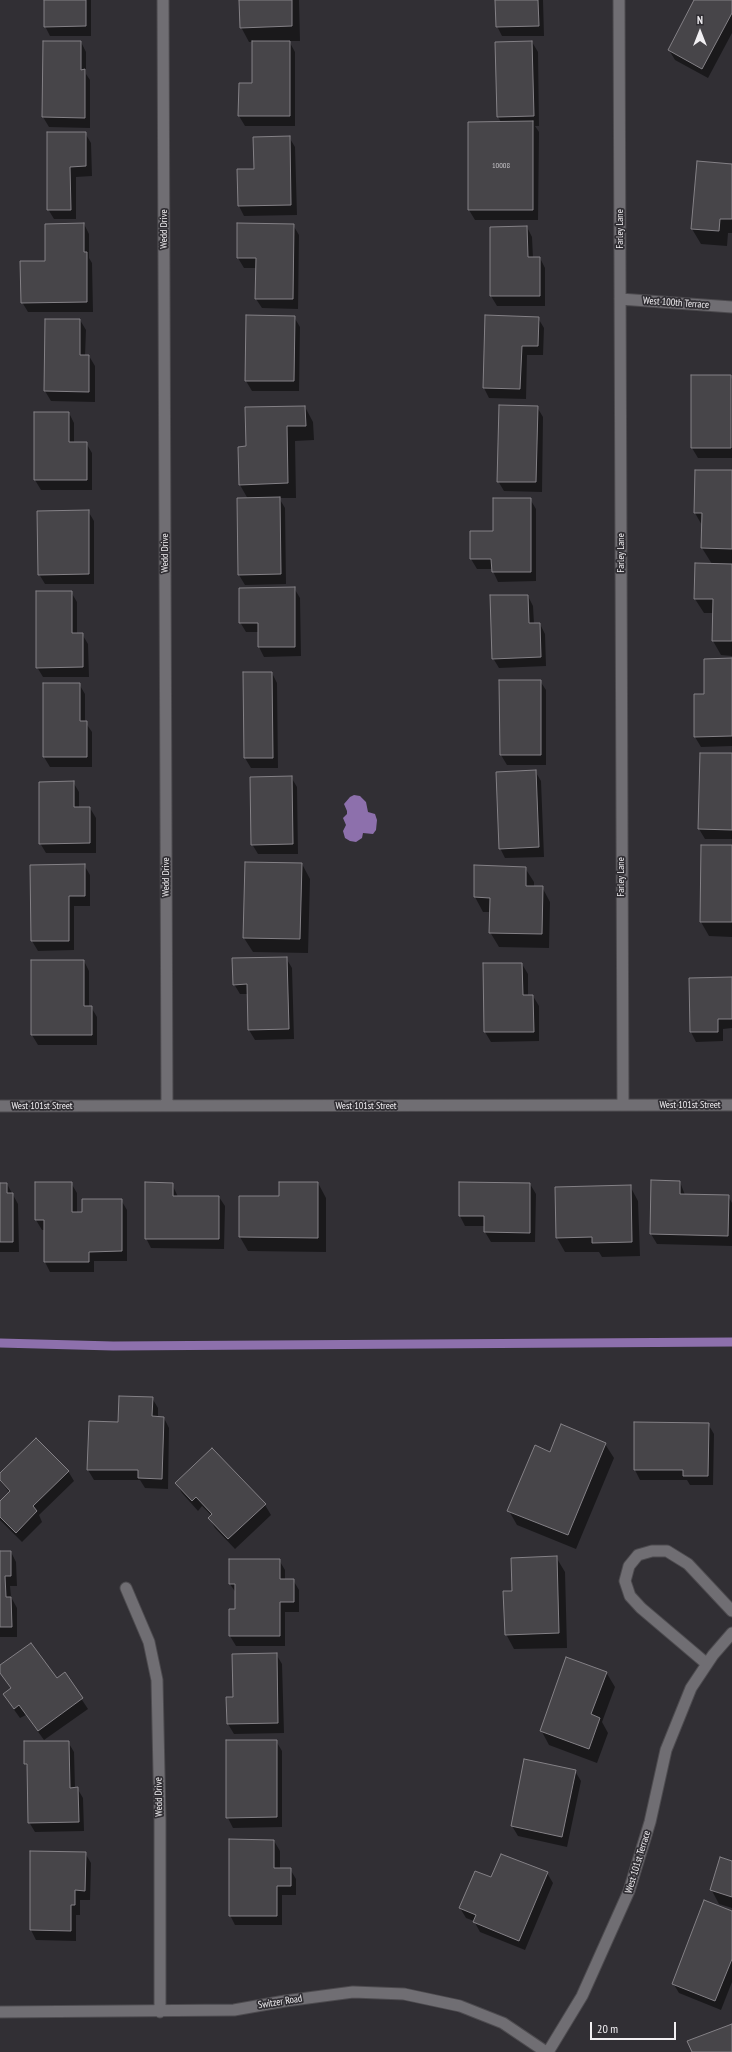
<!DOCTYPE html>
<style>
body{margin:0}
#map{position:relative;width:732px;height:2052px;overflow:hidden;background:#312f34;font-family:"PT Sans Narrow",sans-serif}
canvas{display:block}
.north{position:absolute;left:680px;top:12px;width:40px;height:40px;-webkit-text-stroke:3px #312f34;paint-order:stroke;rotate:0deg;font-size:11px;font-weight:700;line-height:16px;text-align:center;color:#f1eff2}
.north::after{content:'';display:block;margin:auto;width:14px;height:18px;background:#f1eff2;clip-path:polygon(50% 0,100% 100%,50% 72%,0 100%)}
.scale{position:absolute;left:590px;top:2022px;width:86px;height:18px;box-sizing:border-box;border:2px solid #f1eff2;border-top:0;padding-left:5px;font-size:12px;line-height:14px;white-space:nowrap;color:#f1eff2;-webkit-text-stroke:3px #312f34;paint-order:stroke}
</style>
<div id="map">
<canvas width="732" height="2052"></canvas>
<div class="north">N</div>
<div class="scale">20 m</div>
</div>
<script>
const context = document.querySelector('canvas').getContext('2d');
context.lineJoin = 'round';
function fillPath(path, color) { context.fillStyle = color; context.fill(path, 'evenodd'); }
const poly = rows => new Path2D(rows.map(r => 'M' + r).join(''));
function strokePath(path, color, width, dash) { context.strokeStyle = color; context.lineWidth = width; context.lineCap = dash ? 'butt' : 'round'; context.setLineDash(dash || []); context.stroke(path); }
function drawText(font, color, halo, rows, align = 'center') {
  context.font = font + ' "PT Sans Narrow",sans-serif'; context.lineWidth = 3.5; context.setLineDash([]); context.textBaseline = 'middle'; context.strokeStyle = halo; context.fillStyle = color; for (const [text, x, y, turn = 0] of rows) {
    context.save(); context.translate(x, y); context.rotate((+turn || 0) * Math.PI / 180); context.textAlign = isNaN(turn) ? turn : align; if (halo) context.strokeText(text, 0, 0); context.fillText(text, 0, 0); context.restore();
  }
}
const water = poly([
 [354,795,360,796,366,802,368,812,375,814,377,820,376,830,373,834,363,833,362,838,356,842,350,841,345,838,343,831,346,825,343,818,347,814,347,811,344,804,350,797]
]);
const shadow = poly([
 [45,0,91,0,91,36,50,36,45,26],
 [240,0,299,0,300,41,289,41,295,52,295,126,245,126,239,116,253,84,253,42,249,42,241,27],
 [496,0,543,0,544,36,502,36,497,26],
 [695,0,732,0,732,33,708,78,675,60,669,50],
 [44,42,81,42,86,52,86,74,90,80,90,128,49,127,43,117],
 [532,42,538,52,539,126,535,126,539,132,538,220,475,220,469,210,501,122,498,117],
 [85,133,91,143,92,176,76,177,76,219,54,219,48,209],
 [289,137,295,147,297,215,244,216,239,206],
 [697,162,732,165,732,233,728,233,727,246,701,244,692,229],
 [84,224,89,234,89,258,92,263,93,312,28,312,22,302,46,262],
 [293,225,299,235,298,309,262,308,256,299,257,268,244,268,238,258],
 [527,227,532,237,533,258,540,258,545,268,545,306,497,306,491,296,491,228],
 [294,317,300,327,299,391,252,391,246,381],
 [538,318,544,328,543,355,527,355,526,399,489,398,484,388],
 [46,320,80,320,86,330,85,356,89,356,95,366,95,402,51,401,45,391],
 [730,376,732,379,732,458,698,458,692,448],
 [305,407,313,422,314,440,295,441,296,498,279,498,285,508,286,584,245,585,239,575,248,499,240,485,247,447],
 [537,407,543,417,542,492,504,491,498,481],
 [69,413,74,423,74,443,86,443,92,453,92,490,41,490,35,480],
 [696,471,732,471,732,656,721,655,713,641,714,613,704,613,695,599,712,564,702,548,703,527,695,513],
 [530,499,536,509,536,581,498,582,492,569,477,569,471,559,471,532,494,532],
 [88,511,94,521,94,584,45,584,39,574],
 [294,588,300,598,301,656,264,657,259,647,259,632,246,632,240,622],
 [71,592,77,602,77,634,82,634,88,644,89,677,43,677,37,667],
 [528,596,533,606,534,624,540,624,545,634,546,666,499,668,493,658],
 [732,659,732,746,701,747,695,737,705,695],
 [244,673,272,673,277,683,278,768,251,768,245,758],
 [540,681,546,690,546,765,507,765,501,755],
 [79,684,85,694,85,722,92,732,92,767,50,767,44,757],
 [732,754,732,839,705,839,699,829],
 [535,771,541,781,544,857,505,858,500,848],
 [291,777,297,787,298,854,258,854,252,844],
 [73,782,79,792,79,808,90,808,96,818,96,853,46,853,40,843],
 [732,846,732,937,709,936,701,922],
 [302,864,310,879,308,953,253,952,244,938],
 [84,865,90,875,90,906,74,906,74,950,38,951,32,941],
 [475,866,525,868,534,882,534,887,542,887,550,902,549,948,499,947,490,932,491,912,483,912,475,897],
 [286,958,292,968,294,1039,255,1040,249,1030,248,994,240,994,234,984],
 [84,961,89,971,89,1007,91,1007,97,1017,97,1045,38,1045,32,1035],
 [522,964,528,974,528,996,533,996,539,1006,539,1041,491,1042,485,1032],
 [732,978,732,1028,723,1029,723,1041,696,1042,691,1032],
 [680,1182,685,1195,728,1196,732,1203,732,1246,657,1244,651,1234],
 [71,1183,77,1193,77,1213,83,1213,121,1200,127,1210,127,1261,94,1261,94,1272,50,1272,45,1262,45,1230,42,1230,36,1220],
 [318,1183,326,1198,326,1252,248,1251,240,1237,280,1197],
 [0,1184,7,1184,18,1204,19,1252,0,1252],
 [172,1184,178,1197,219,1197,225,1206,224,1249,151,1248,146,1238],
 [530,1184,536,1194,535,1242,491,1242,485,1232,485,1226,465,1226,460,1216],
 [630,1186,638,1201,640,1256,602,1257,599,1252,565,1252,557,1238],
 [152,1398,158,1408,158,1417,164,1418,169,1428,168,1489,145,1488,140,1480,94,1480,88,1470,90,1422,119,1423],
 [708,1424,714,1434,713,1485,690,1485,687,1480,640,1480,635,1470],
 [605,1444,614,1458,576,1549,517,1525,509,1511,550,1453],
 [68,1471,74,1481,39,1515,42,1522,22,1542,0,1520,0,1503,10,1493,0,1481,0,1474],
 [176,1483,265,1505,271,1515,235,1549,215,1528,209,1518,212,1516,202,1506,198,1511,182,1493],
 [0,1552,11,1552,16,1562,17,1586,10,1586,11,1597,17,1608,17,1637,0,1637],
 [556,1557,565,1572,567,1648,514,1649,506,1634,513,1592],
 [230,1560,279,1560,285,1570,285,1580,293,1580,299,1590,299,1612,285,1612,285,1646,236,1646,230,1636,236,1610,236,1593,230,1584],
 [276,1654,282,1664,284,1733,234,1734,228,1724,228,1698,234,1698],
 [0,1666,56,1680,65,1674,88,1709,44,1740,26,1715,20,1718,10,1704,4,1694,11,1689,0,1672],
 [606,1672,615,1687,602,1722,608,1733,597,1763,549,1745,541,1730],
 [276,1741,282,1751,282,1827,233,1828,228,1818],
 [68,1742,74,1752,75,1788,77,1788,83,1798,84,1831,35,1832,29,1822,28,1767,25,1764],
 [525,1760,575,1771,581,1781,567,1847,518,1836,512,1826],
 [274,1841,280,1851,280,1869,290,1869,296,1879,296,1895,282,1895,282,1925,235,1925,230,1915],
 [31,1852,85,1853,91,1863,90,1900,80,1900,80,1915,76,1915,76,1941,36,1940,31,1930],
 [732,1862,732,1908,719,1904,711,1889],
 [547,1873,553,1883,525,1950,480,1932,474,1921,466,1918,460,1908,491,1878],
 [732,1912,732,1982,721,2010,679,1993,673,1983]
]);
const stream = poly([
 [0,1343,113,1346,732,1342]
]);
const building = poly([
 [44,0,86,0,86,26,44,27,44,0],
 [239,0,292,0,292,26,240,28,239,0],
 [495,0,538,0,539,26,496,27,495,0],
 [694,0,732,0,732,13,702,69,668,50,694,0],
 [43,41,81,41,81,70,85,69,85,118,42,117,43,41],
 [252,41,290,41,290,116,238,116,239,83,252,83,252,41],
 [532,41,534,116,497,117,495,42,532,41],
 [533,121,533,210,468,210,468,122,533,121],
 [47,132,86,132,86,166,70,167,71,210,47,210,47,132],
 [290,136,291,205,238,206,237,169,254,169,253,137,290,136],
 [697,161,732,164,732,219,720,219,719,231,691,229,697,161],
 [84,223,84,252,87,252,87,302,21,303,20,261,45,261,45,224,84,223],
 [237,223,294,224,293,299,255,299,256,258,237,258,237,223],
 [527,226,528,257,540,257,540,296,490,296,490,227,527,226],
 [246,315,295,316,294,381,245,381,246,315],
 [485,315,539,317,538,346,522,346,520,389,483,388,485,315],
 [45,319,80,319,80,355,89,355,89,392,44,391,45,319],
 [691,375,731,375,731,448,691,448,691,375],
 [499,405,538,406,536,482,497,482,499,405],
 [305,406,306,426,287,426,288,483,239,485,238,447,246,446,245,407,305,406],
 [34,412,69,412,69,442,87,442,87,480,34,480,34,412],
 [695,470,732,470,732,549,701,548,702,513,694,513,695,470],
 [280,497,281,574,238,575,237,498,280,497],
 [493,498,531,498,531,572,492,572,491,559,470,559,470,531,493,531,493,498],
 [89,510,89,574,38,575,37,511,89,510],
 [695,563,732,564,732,641,712,641,713,599,694,599,695,563],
 [295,587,295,647,258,647,258,623,239,623,239,588,295,587],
 [36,591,72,591,72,633,83,633,83,667,36,668,36,591],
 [490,595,528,595,529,623,540,623,541,657,492,659,490,595],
 [732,658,732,736,694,737,694,694,704,694,704,659,732,658],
 [243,672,272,672,273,758,244,758,243,672],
 [499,680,541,680,541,755,500,755,499,680],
 [43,683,80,683,80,721,87,721,87,757,43,757,43,683],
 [700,753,732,753,732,830,698,829,700,753],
 [536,770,539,847,499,849,496,772,536,770],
 [292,776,293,844,251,845,250,777,292,776],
 [74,781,74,807,90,807,90,843,39,844,39,782,74,781],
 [701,845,732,845,732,922,700,922,701,845],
 [245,862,302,863,300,939,243,938,245,862],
 [85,864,85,896,69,896,69,941,31,941,30,865,85,864],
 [474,865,526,867,526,886,543,886,542,934,489,933,490,898,474,897,474,865],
 [287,957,289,1029,248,1030,247,984,233,985,232,958,287,957],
 [31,960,84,960,84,1006,92,1006,92,1035,31,1035,31,960],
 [483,963,522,963,523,995,533,995,534,1032,484,1032,483,963],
 [732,977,732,1019,718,1019,718,1032,690,1032,689,978,732,977],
 [651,1180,680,1181,680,1194,729,1195,728,1236,650,1234,651,1180],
 [35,1182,72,1182,72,1212,82,1212,82,1199,122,1199,122,1251,89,1252,89,1262,44,1262,44,1220,35,1220,35,1182],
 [145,1182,173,1183,173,1196,219,1196,219,1239,145,1239,145,1182],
 [279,1182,318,1182,318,1238,239,1237,239,1196,279,1196,279,1182],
 [459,1182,530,1183,530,1233,484,1232,484,1216,459,1216,459,1182],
 [0,1183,7,1183,7,1193,13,1193,13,1242,0,1242,0,1183],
 [631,1185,632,1242,592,1243,592,1237,556,1238,555,1187,631,1185],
 [119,1396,153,1397,152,1416,164,1417,162,1479,138,1478,138,1470,87,1470,89,1421,118,1422,119,1396],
 [634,1422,709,1423,708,1476,683,1476,683,1470,634,1470,634,1422],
 [561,1424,606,1443,568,1535,507,1511,535,1445,550,1452,561,1424],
 [36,1438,69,1471,33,1506,37,1511,16,1533,0,1517,0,1501,10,1491,0,1480,0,1473,36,1438],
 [212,1448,266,1504,228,1539,208,1518,212,1514,196,1497,192,1501,175,1483,212,1448],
 [0,1551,11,1551,11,1576,5,1576,6,1597,11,1597,12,1627,0,1627,0,1551],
 [557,1556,559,1633,505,1635,503,1591,512,1591,511,1558,557,1556],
 [229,1559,280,1559,280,1579,294,1579,294,1602,280,1602,280,1636,229,1636,229,1609,235,1609,235,1584,229,1584,229,1559],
 [31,1643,57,1678,65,1672,83,1698,38,1731,19,1705,14,1709,3,1694,11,1688,0,1673,0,1665,31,1643],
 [277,1653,278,1723,227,1724,226,1697,233,1697,232,1654,277,1653],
 [566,1657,607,1672,591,1714,600,1718,589,1749,540,1731,566,1657],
 [226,1740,277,1740,277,1817,226,1818,226,1740],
 [24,1741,69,1741,70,1788,78,1787,79,1822,28,1823,27,1764,24,1764,24,1741],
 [524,1759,576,1770,562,1837,511,1826,524,1759],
 [229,1839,274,1840,274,1868,291,1868,291,1886,277,1886,277,1916,229,1916,229,1839],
 [30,1851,86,1852,85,1891,75,1890,75,1905,71,1905,71,1931,30,1930,30,1851],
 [501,1854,548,1872,519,1941,473,1922,476,1915,459,1908,475,1871,491,1877,501,1854],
 [720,1857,732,1861,732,1897,710,1890,720,1857],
 [704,1900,732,1911,732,1959,715,2001,672,1984,704,1900],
 [732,2024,732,2052,692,2052,687,2041,732,2024]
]);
const minor = poly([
 [163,0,167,1106],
 [619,0,623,1105],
 [620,299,732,307],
 [0,1106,732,1105],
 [126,1588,149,1642,157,1680,160,1820,160,2012],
 [707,1664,641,1608,630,1596,625,1581,629,1566,638,1555,652,1551,667,1551,688,1564,732,1611],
 [0,2012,234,2010,285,2001,353,1992,404,1994,460,2006,503,2023,546,2052],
 [548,2052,582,1996,629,1891,650,1822,666,1750,691,1688,713,1655,732,1633]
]);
const numberNames = [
 ["10008",501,166]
];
const streetNames = [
 ["Wedd Drive",164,229,-90],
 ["Farley Lane",620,229,-90],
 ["West 100th Terrace",676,303,4],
 ["Wedd Drive",165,553,-90],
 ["Farley Lane",621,553,-90],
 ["Wedd Drive",166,877,-90],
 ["Farley Lane",621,877,-90],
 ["West 101st Street",690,1105],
 ["West 101st Street",42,1106],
 ["West 101st Street",366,1106],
 ["Wedd Drive",159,1797,-91],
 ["West 101st Terrace",638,1862,-73],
 ["Switzer Road",280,2002,-9]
];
fillPath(water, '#8d70ac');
fillPath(shadow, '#0007');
strokePath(stream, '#8d70ac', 9);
fillPath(building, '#474549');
strokePath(building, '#848186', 1);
strokePath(minor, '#4d4b4f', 13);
strokePath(minor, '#706e73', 11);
drawText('8px', '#c6c4c8', null, numberNames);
drawText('10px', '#f1eff2', '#312f34', streetNames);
</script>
